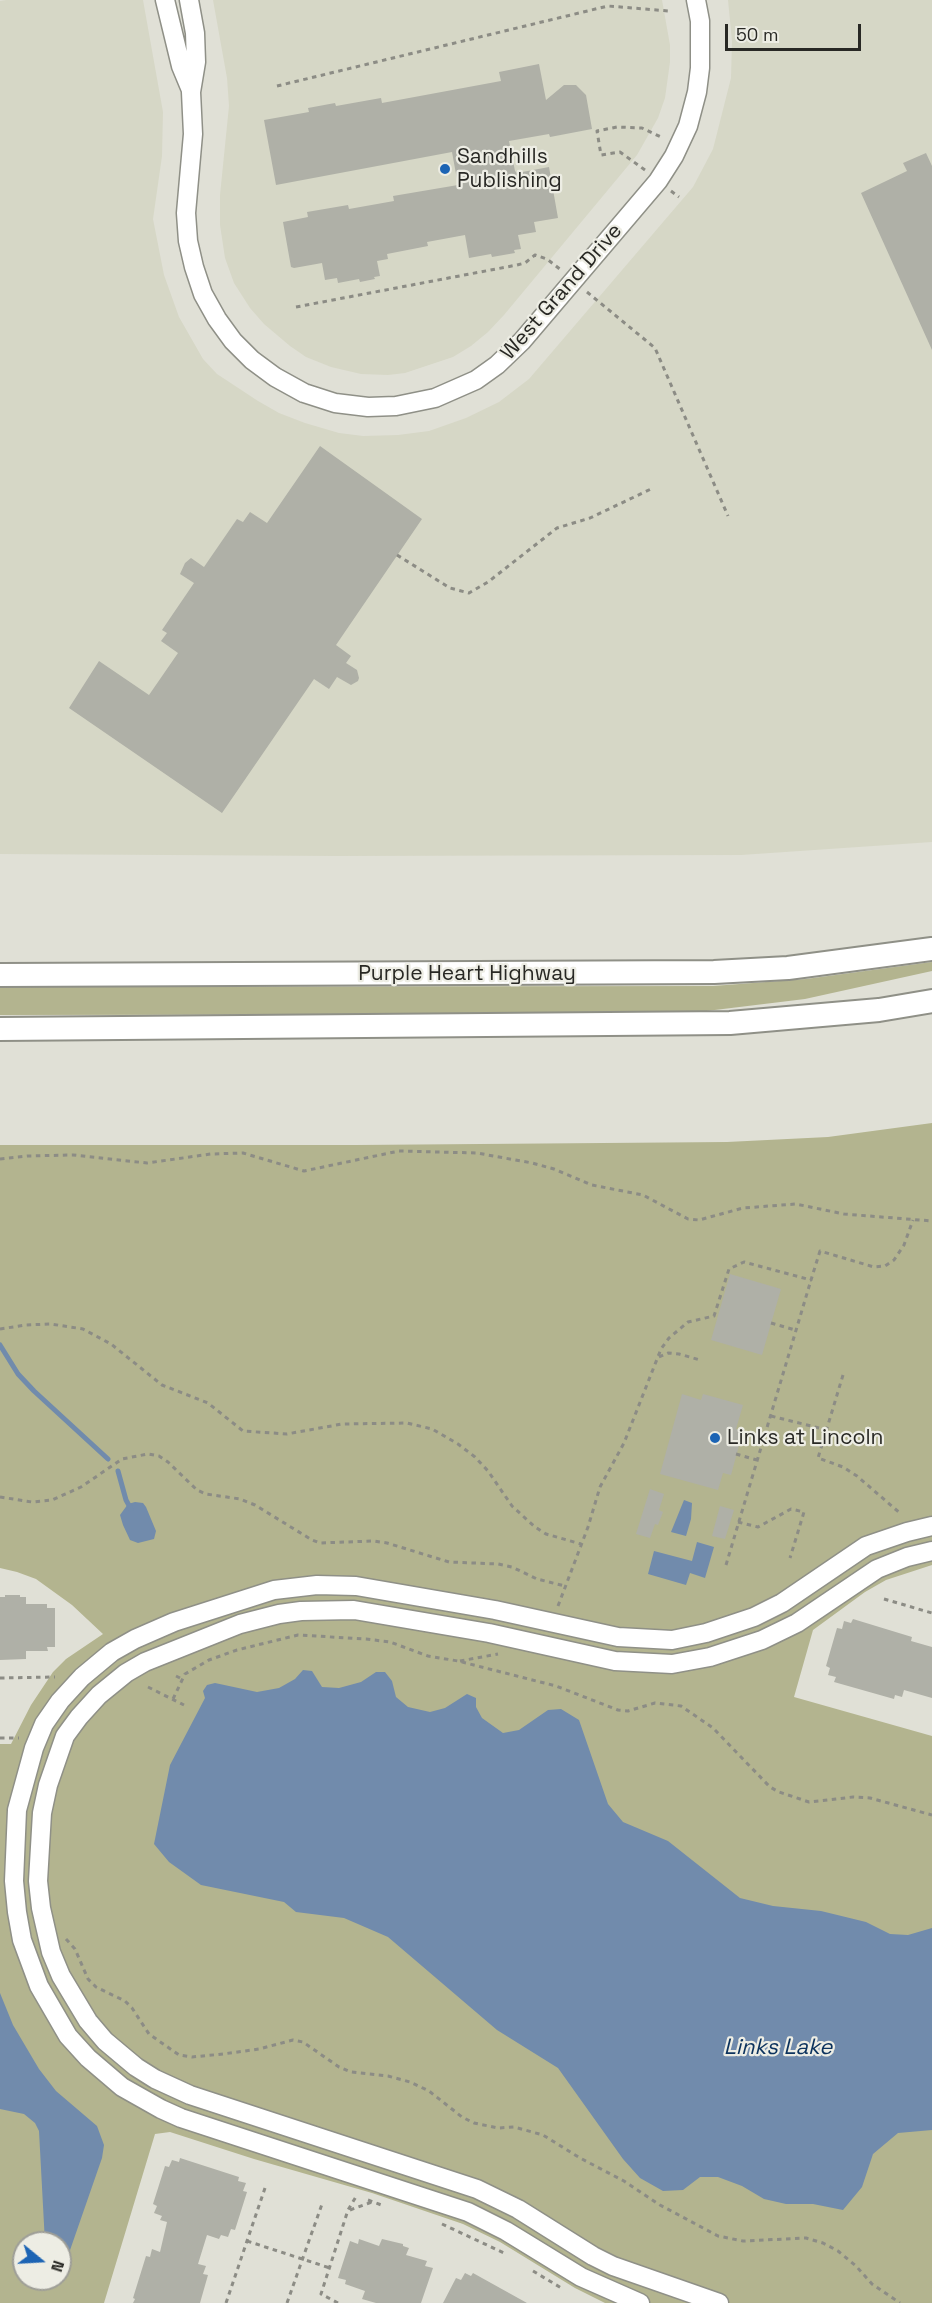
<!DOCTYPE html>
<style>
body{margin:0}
#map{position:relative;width:932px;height:2303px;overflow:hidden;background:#e0e0d6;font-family:"Space Grotesk",sans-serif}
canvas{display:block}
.north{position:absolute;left:12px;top:2231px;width:60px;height:60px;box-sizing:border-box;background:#edede4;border:2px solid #9e9e97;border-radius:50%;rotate:108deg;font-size:16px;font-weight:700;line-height:24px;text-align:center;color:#282824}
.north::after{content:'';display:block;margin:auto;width:21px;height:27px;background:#1c64b4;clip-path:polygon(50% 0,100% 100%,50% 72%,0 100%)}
.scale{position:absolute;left:725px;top:24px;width:136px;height:27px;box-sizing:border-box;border:3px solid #282824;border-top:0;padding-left:8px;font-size:18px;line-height:21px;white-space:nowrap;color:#282824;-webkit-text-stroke:4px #edede4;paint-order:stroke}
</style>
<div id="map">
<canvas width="932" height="2303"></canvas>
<div class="north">N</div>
<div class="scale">50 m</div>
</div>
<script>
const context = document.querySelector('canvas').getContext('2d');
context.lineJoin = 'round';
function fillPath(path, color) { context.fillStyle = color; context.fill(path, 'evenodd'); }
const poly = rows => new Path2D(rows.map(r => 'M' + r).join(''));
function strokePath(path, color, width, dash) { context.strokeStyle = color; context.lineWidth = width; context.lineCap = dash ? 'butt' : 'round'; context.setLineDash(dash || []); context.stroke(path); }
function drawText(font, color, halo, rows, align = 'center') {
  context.font = font + ' "Space Grotesk",sans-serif'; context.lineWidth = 4.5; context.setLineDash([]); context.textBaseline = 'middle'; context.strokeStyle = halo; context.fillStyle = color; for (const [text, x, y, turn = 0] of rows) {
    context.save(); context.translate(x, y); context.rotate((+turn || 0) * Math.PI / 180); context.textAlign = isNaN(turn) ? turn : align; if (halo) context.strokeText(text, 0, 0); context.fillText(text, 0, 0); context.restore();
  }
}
const built = poly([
 [6,0,143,0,163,112,162,156,153,219,164,275,179,317,203,359,217,374,258,401,279,413,305,423,339,433,363,436,398,435,429,431,466,418,499,402,529,379,693,187,713,149,731,78,732,41,728,0,932,0,932,842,741,855,337,856,0,854,0,1],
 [213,0,662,0,670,45,670,62,665,98,658,118,637,155,504,315,488,332,471,346,453,357,405,373,388,375,361,374,331,367,306,357,290,346,264,324,250,308,234,283,225,258,220,225,220,195,229,106,227,78]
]);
const green = poly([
 [932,962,932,971,805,999,682,1014,0,1015,0,987,713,986,806,979],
 [932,1123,932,1565,886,1580,865,1592,813,1630,794,1697,932,1736,932,2303,605,2303,575,2288,500,2242,463,2224,372,2193,254,2159,170,2132,155,2134,104,2303,0,2303,0,1744,11,1744,31,1705,53,1672,66,1659,103,1634,72,1605,36,1579,17,1572,0,1568,0,1145,357,1145,727,1142,828,1137],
 [24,2243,60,2243,60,2279,24,2279]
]);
const water = poly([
 [684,1500,692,1503,691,1519,686,1536,671,1532],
 [135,1502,143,1503,146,1507,156,1531,154,1539,138,1543,130,1540,123,1525,120,1515,128,1504],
 [697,1542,714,1547,705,1578,690,1573,686,1585,648,1574,654,1551,692,1561],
 [303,1670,312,1671,322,1687,339,1688,361,1682,376,1672,385,1672,392,1681,396,1697,408,1707,430,1712,445,1708,467,1694,476,1698,476,1707,482,1718,503,1733,519,1730,548,1710,561,1709,579,1720,608,1804,623,1822,668,1841,740,1898,773,1906,821,1911,866,1922,890,1934,908,1935,932,1928,932,2130,898,2133,873,2154,862,2187,843,2210,813,2204,786,2204,764,2199,742,2186,718,2177,700,2177,683,2190,663,2191,640,2178,623,2159,558,2068,497,2030,388,1937,344,1918,296,1912,284,1902,201,1885,169,1862,154,1844,170,1765,205,1698,203,1691,207,1685,215,1683,257,1692,279,1688,295,1679],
 [0,1993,13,2025,39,2069,56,2091,97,2126,104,2145,102,2158,60,2279,60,2243,45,2243,39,2131,35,2123,24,2114,0,2109]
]);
const stream = poly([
 [0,1345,18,1374,34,1391,108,1459],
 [118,1471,126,1500,131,1509]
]);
const building = poly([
 [539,64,546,100,564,85,576,85,586,95,592,129,550,137,549,134,509,141,515,171,517,173,549,167,558,218,534,222,536,232,518,235,521,249,514,250,515,253,492,257,491,254,469,258,465,235,427,242,428,246,387,254,388,259,377,261,380,276,374,277,375,279,360,282,359,279,338,283,337,278,325,280,322,263,294,268,291,267,283,222,308,217,307,212,348,205,349,209,394,201,393,196,458,185,452,152,276,185,264,120,309,112,308,108,335,103,336,106,381,98,382,103,501,81,499,72],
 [926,153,932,166,932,350,861,193,907,171,903,163],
 [320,446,422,519,336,645,351,656,346,663,357,670,359,678,358,681,351,685,337,677,329,689,314,679,222,813,69,708,99,661,149,695,178,653,161,641,167,633,162,630,194,583,180,574,185,563,191,558,204,567,237,519,243,522,250,512,267,523],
 [730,1274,781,1289,762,1355,711,1340],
 [682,1394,701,1400,703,1394,743,1405,736,1429,743,1431,731,1475,723,1473,718,1490,660,1474],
 [650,1489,664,1494,659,1510,663,1512,658,1525,655,1524,650,1538,636,1534],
 [720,1506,734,1510,725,1539,712,1536],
 [5,1595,20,1595,20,1597,26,1597,26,1604,47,1604,47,1608,55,1608,55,1647,47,1647,48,1651,26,1651,26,1659,0,1660,0,1597,5,1597],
 [853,1619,912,1637,911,1641,932,1647,932,1698,904,1690,902,1697,895,1695,894,1699,834,1682,836,1677,828,1675,830,1668,826,1666,837,1628,842,1629,844,1621,851,1623],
 [180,2158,239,2177,238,2181,246,2183,243,2191,247,2192,235,2230,231,2229,228,2237,221,2235,219,2239,207,2235,198,2264,206,2266,203,2274,208,2275,200,2303,133,2303,135,2299,133,2298,146,2256,150,2257,152,2249,160,2252,167,2222,160,2220,162,2216,154,2213,157,2206,153,2204,165,2166,169,2167,172,2160,179,2162],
 [359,2239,379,2246,382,2239,403,2244,403,2246,409,2248,406,2255,427,2261,425,2266,433,2268,421,2303,376,2303,362,2299,365,2291,345,2284,346,2280,338,2278,350,2241,358,2244],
 [465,2273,471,2276,473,2273,527,2303,443,2303,456,2278,461,2280]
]);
const path = poly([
 [277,86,608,6,669,11],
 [645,170,620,152,601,155,597,131,617,127,642,128,663,138],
 [671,191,679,197],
 [587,292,655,348,728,516],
 [296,307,517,265,525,263,535,255,547,259,561,270],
 [397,555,450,588,469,593,488,582,557,528,590,518,651,489],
 [0,1159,27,1156,73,1155,147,1163,211,1154,243,1153,304,1171,399,1151,477,1153,532,1163,554,1169,592,1185,643,1195,688,1219,699,1220,743,1208,796,1204,844,1214,932,1221],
 [771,1323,795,1330],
 [0,1329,26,1325,51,1324,83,1329,111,1344,162,1385,208,1403,243,1431,287,1434,342,1424,407,1423,432,1429,458,1444,475,1457,488,1471,512,1506,535,1527,546,1534,581,1544],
 [659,1357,668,1353,679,1354,700,1360],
 [843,1375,818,1458,843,1467,857,1476,901,1514],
 [771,1416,827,1430],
 [736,1454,757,1460],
 [0,1497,32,1502,52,1500,81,1487,122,1459,148,1454,159,1456,168,1462,197,1490,206,1494,240,1499,255,1505,312,1540,320,1543,374,1541,387,1543,449,1562,498,1564,512,1567,537,1579,565,1586],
 [738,1522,758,1527,791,1509,804,1512,790,1558],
 [726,1565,811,1280],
 [884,1599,932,1613],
 [558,1606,588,1527,600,1487,624,1443,661,1349,669,1338,688,1322,714,1316,729,1269,744,1262,811,1280,820,1251,874,1267,885,1266,894,1260,904,1245,913,1220],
 [460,1661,498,1654],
 [176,1676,182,1679],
 [0,1678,55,1677],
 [148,1687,184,1705],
 [173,1699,185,1674,209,1660,237,1650,298,1635,366,1639,390,1642,428,1656,458,1661,556,1686,618,1710,628,1711,655,1703,681,1706,713,1728,770,1787,779,1792,809,1802,853,1797,870,1798,932,1815],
 [0,1738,19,1738],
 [66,1939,75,1949,88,1979,96,1987,125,2001,132,2008,149,2034,179,2055,192,2057,223,2054,259,2049,293,2040,303,2042,339,2067,351,2072,388,2076,410,2082,429,2091,462,2117,474,2123,498,2128,514,2127,543,2135,580,2158,624,2181,660,2205,718,2236,743,2241,806,2238,823,2243,838,2251,856,2266,872,2284,900,2303],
 [368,2200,384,2206],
 [350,2210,372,2202],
 [442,2224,504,2253],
 [247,2241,330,2268],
 [533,2271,563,2289],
 [226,2303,265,2188],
 [287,2303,322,2204],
 [338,2303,321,2294,348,2210,357,2195]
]);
const minor = poly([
 [165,0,181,66,191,90],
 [189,0,195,33,196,62,191,92,193,134,186,213,188,241,194,267,203,294,217,319,233,341,252,360,275,377,304,393,335,403,368,407,396,406,435,398,476,380,497,365,522,341,658,181,674,156,688,126,697,92,700,68,700,21,696,0],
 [640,2303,581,2277,506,2231,468,2212,181,2118,161,2109,122,2087,88,2058,68,2036,39,1986,22,1940,17,1912,14,1881,17,1810,34,1748,44,1724,60,1701,82,1677,112,1652,135,1639,174,1622,274,1590,317,1585,356,1586,495,1610,618,1637,672,1640,706,1633,754,1617,782,1603,866,1546,907,1532,932,1526],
 [719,2303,613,2266,593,2256,518,2209,477,2189,190,2095,155,2079,136,2067,105,2041,88,2021,61,1976,51,1952,41,1908,38,1881,42,1813,48,1785,65,1736,79,1717,99,1695,126,1673,145,1662,240,1624,279,1614,301,1611,354,1610,489,1633,615,1661,672,1664,710,1657,762,1640,797,1623,877,1569,907,1557,932,1551]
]);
const major = poly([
 [0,975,714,972,788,968,932,949],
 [0,1029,730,1023,879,1010,932,1001]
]);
const markers = [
 [445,169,6,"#1c64b4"],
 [715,1438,6,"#1c64b4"]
];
const poiNames = [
 ["Sandhills",457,157],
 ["Publishing",457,181],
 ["Links at Lincoln",727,1438]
];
const streetNames = [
 ["West Grand Drive",562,292,-49],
 ["Purple Heart Highway",467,974]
];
const waterNames = [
 ["Links Lake",778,2048]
];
fillPath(built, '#d6d7c6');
fillPath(green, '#b3b48f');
fillPath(water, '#718bac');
strokePath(stream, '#718bac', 5);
fillPath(building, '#afb0a7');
strokePath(minor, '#8f9087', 21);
strokePath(major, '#8f9087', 26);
strokePath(path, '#8c8c85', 3, [4.5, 4.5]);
strokePath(minor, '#fff', 18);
strokePath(major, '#fff', 22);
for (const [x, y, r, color] of markers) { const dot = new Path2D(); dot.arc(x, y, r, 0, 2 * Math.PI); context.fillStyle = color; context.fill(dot); strokePath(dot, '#edede4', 2); }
drawText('21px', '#282824', '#edede4', poiNames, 'left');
drawText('21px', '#282824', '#edede4', streetNames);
drawText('italic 22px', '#0b325d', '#edede4', waterNames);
</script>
